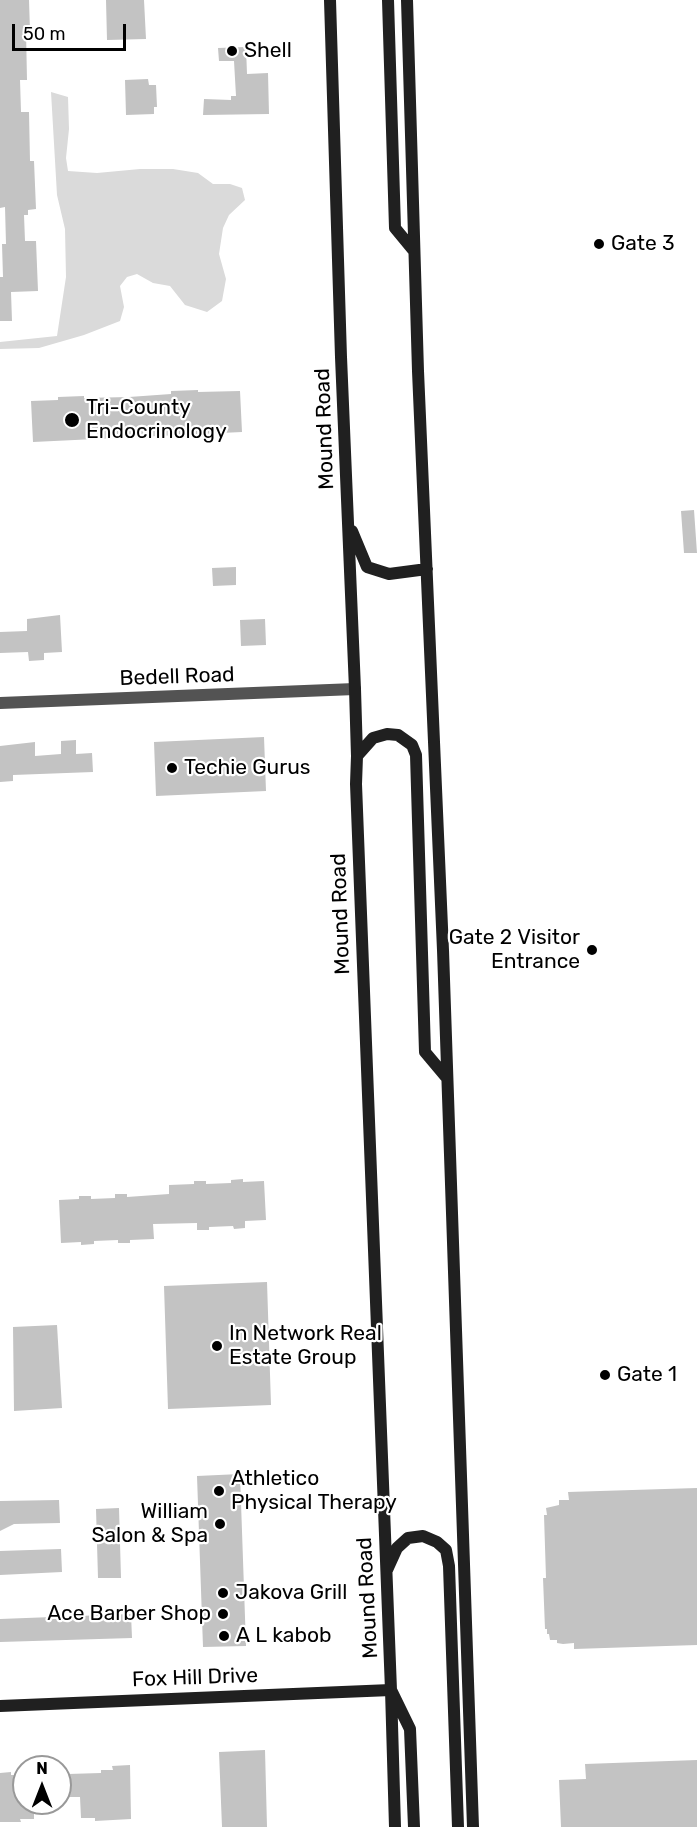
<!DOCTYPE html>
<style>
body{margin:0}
#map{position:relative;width:697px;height:1827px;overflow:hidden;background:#fff;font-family:Rubik,sans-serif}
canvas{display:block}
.north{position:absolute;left:12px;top:1755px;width:60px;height:60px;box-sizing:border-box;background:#fff;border:2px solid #999;border-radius:50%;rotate:0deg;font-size:16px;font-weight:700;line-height:24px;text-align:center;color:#000}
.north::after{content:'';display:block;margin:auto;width:21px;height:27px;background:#000;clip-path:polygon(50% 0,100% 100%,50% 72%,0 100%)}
.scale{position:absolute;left:12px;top:24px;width:114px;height:27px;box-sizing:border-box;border:3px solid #000;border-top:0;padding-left:8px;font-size:18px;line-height:21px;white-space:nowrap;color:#000;-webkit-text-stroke:4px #fff;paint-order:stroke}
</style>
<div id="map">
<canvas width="697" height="1827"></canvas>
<div class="north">N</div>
<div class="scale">50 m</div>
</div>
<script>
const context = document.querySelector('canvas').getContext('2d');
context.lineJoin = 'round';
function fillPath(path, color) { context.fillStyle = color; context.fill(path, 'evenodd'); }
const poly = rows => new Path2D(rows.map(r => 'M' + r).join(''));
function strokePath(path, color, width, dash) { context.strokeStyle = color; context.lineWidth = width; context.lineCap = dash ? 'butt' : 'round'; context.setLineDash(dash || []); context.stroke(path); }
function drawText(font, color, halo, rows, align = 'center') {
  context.font = font + ' Rubik,sans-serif'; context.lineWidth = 4.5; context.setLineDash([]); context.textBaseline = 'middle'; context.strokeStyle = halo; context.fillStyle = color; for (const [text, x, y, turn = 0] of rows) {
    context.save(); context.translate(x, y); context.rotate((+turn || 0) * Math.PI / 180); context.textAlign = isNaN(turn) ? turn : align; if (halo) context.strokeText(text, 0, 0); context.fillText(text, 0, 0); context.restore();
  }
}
const green = poly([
 [51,92,68,97,69,129,66,158,68,171,97,173,140,169,173,169,198,173,213,184,230,184,242,188,245,200,229,215,223,228,219,254,226,279,222,301,207,312,185,305,170,286,153,283,137,274,127,277,120,286,124,307,120,321,84,335,39,348,0,349,0,342,57,336,66,277,65,229,57,195]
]);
const building = poly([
 [0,0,29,0,30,31,26,31,27,80,20,80,21,112,29,112,30,161,34,161,36,209,28,210,28,215,24,215,25,241,36,241,38,291,11,292,12,321,0,321,0,277,3,277,2,244,6,244,5,207,0,208],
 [106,0,144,0,146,39,107,40],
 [246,47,247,74,268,73,269,114,203,115,204,99,231,100,231,96,236,96,234,61,219,61,218,48],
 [148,79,149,85,156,85,157,107,154,107,154,114,126,115,125,80],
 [198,390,198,392,240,391,242,432,33,442,31,401,58,400,58,397,84,396,84,398,129,397,171,394,171,391],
 [694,510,697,553,684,553,681,511],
 [236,567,236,585,213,586,212,568],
 [60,615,62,652,44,653,44,660,29,661,28,652,0,653,0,632,27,631,27,619],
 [265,619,266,645,241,646,240,620],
 [264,737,266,791,156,796,154,742],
 [76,740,76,754,92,753,93,772,13,775,13,781,0,782,0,746,35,742,35,756,61,754,61,741],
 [243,1179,243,1182,264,1181,266,1220,245,1221,245,1228,234,1229,233,1226,209,1227,209,1230,197,1230,197,1223,153,1224,154,1239,130,1240,130,1243,118,1243,118,1240,94,1241,94,1244,81,1245,81,1242,61,1243,59,1200,79,1199,79,1196,91,1196,91,1199,115,1198,115,1194,127,1194,127,1197,169,1194,169,1185,194,1184,194,1181,206,1181,206,1184,231,1183,231,1180],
 [267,1282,271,1405,168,1409,164,1286],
 [57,1325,62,1408,14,1411,13,1327],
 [240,1474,246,1646,203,1647,197,1476],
 [697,1488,697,1645,574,1649,574,1643,563,1644,557,1643,557,1640,550,1640,549,1634,547,1634,547,1629,545,1629,543,1578,546,1578,544,1515,547,1515,546,1508,559,1505,559,1500,569,1500,568,1492],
 [59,1500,60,1523,14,1524,0,1531,0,1501],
 [119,1508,121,1578,98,1578,96,1509],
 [61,1549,62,1572,0,1575,0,1551],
 [131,1614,132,1638,0,1642,0,1619],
 [265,1750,267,1827,222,1827,219,1752],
 [697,1760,697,1827,561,1827,559,1780,586,1779,585,1764],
 [130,1765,131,1819,95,1821,95,1818,81,1818,80,1797,69,1797,68,1774,101,1773,101,1770,113,1770,112,1766],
 [11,1772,11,1775,24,1775,24,1803,34,1803,34,1819,20,1819,21,1822,0,1822,0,1773]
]);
const street = poly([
 [0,703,355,689]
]);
const secondary = poly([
 [330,0,341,357,355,689,357,756,356,784,391,1690,395,1827],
 [388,0,395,228,414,251],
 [407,0,418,371,443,950,473,1827],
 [352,531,367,567,389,574,427,569],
 [357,756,373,738,387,734,398,735,412,745,416,755,425,1052,446,1077],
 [387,1570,397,1548,408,1538,423,1536,437,1542,446,1550,449,1566,458,1827],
 [0,1706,391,1690,410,1729,414,1827]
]);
const markers = [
 [232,51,6,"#000"],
 [599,244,6,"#000"],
 [72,420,8,"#000"],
 [172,768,6,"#000"],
 [592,950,6,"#000"],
 [217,1346,6,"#000"],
 [605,1375,6,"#000"],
 [219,1491,6,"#000"],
 [220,1524,6,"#000"],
 [223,1593,6,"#000"],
 [223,1614,6,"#000"],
 [224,1636,6,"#000"]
];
const poiNames = [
 ["Shell",244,51],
 ["Gate 3",611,244],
 ["Tri-County",86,408],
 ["Endocrinology",86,432],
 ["Techie Gurus",184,768],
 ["Gate 2 Visitor",580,938,"right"],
 ["Entrance",580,962,"right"],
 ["In Network Real",229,1334],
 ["Estate Group",229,1358],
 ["Gate 1",617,1375],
 ["Athletico",231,1479],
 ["Physical Therapy",231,1503],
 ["William",208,1512,"right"],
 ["Salon & Spa",208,1536,"right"],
 ["Jakova Grill",235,1593],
 ["Ace Barber Shop",211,1614,"right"],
 ["A L kabob",236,1636]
];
const streetNames = [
 ["Mound Road",325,429,-92],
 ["Bedell Road",177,677,-2],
 ["Mound Road",341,914,-92],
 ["Mound Road",368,1598,-93],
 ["Fox Hill Drive",195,1678,-2]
];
fillPath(green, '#dadada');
fillPath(building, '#c3c3c3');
strokePath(street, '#535353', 12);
strokePath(secondary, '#202020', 12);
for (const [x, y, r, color] of markers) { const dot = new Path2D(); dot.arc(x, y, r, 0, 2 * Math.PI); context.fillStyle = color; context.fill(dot); strokePath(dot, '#fff', 2); }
drawText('21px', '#000', '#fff', poiNames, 'left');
drawText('21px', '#000', '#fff', streetNames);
</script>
